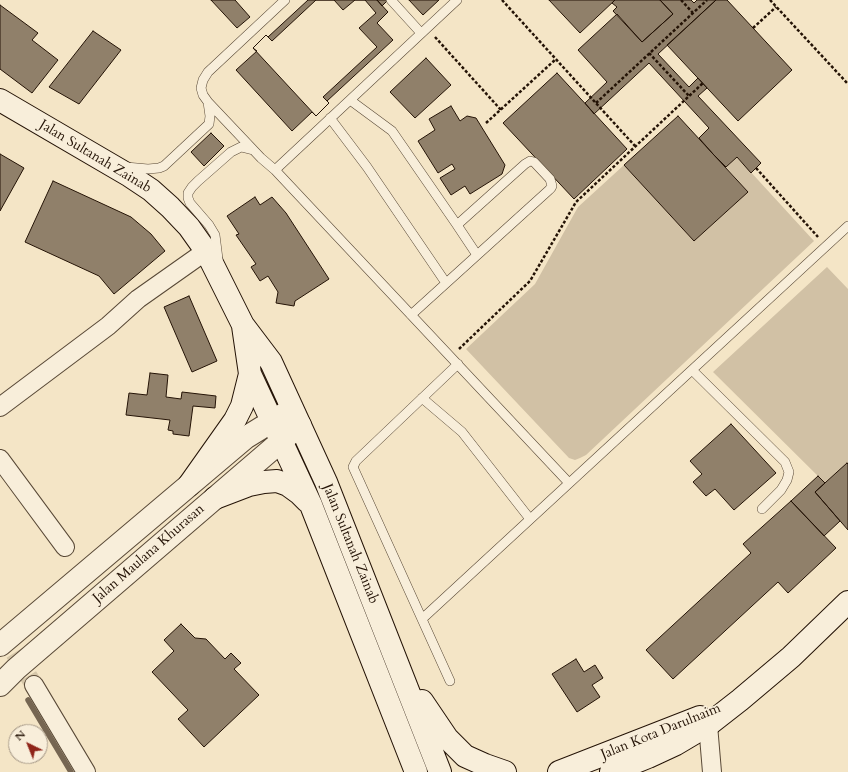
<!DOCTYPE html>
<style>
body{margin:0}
#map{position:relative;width:848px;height:772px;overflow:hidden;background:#f4e5c6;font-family:Cardo,serif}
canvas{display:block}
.north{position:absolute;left:8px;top:724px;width:40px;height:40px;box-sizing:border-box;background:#f8eeda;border:1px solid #a39685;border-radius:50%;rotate:317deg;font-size:11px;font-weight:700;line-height:16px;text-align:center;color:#241306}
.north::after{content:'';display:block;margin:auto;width:14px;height:18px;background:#8f2418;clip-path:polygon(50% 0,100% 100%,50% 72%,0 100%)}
</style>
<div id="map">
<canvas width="848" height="772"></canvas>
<div class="north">N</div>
</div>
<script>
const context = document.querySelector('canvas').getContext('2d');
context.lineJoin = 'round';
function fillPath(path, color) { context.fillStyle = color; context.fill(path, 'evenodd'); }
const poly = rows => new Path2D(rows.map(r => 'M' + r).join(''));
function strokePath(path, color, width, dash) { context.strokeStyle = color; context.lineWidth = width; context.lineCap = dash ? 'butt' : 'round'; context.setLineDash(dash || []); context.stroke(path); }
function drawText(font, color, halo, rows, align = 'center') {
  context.font = font + ' Cardo,serif'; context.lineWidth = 3.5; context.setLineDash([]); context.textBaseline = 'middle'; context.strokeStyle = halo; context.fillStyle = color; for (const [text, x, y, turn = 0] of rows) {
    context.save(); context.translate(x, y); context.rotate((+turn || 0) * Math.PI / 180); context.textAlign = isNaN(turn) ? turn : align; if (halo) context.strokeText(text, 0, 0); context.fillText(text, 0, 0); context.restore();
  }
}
const green = poly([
 [737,157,814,241,586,455,580,458,575,460,569,458,466,349,535,284,578,207,624,165,694,241,748,192,726,167],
 [827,267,848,289,848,464,825,483,713,372]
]);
const stream = poly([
 [28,700,71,772]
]);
const building = poly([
 [211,0,235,0,250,17,237,28,211,0],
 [308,0,377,0,388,12,377,23,393,40,327,101,329,103,316,116,312,112,292,131,236,70,257,51,253,48,266,35,268,37,308,0],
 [316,0,334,0,343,10,355,0,365,0,376,13,359,28,377,47,323,97,329,103,316,116,253,48,266,35,272,41,316,0],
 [377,0,388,0,382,6,377,0],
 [409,0,439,0,423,15,409,0],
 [549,0,615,0,580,33,549,0],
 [615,0,660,0,673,14,642,42,613,11,617,7,612,3,615,0],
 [660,0,691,0,694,3,697,0,716,0,658,54,689,87,698,78,707,88,698,96,761,163,751,173,737,157,726,167,713,154,699,138,709,128,649,63,594,114,585,103,607,82,578,50,617,14,642,42,673,14,660,0],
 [716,0,727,0,792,70,738,121,667,45,716,0],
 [0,5,38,33,32,40,58,60,32,93,0,69,0,5],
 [93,31,121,50,79,104,49,87,93,31],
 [426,58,451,85,415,118,390,92,426,58],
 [557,73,627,149,574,199,503,123,557,73],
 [451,106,460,121,467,116,476,118,505,165,502,174,470,194,465,186,451,195,440,178,455,169,452,164,438,173,418,141,435,130,429,119,451,106],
 [678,116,748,192,694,241,624,165,678,116],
 [211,133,224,146,204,166,191,152,211,133],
 [0,154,24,168,0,211,0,154],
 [53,181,131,217,151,234,165,251,114,294,99,276,25,242,53,181],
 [255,197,260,205,272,197,286,213,329,279,295,301,294,306,276,303,278,292,268,276,260,281,251,267,256,264,236,235,239,234,227,216,255,197],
 [189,296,217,361,192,372,164,307,189,296],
 [150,373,168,375,166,397,181,399,182,392,216,396,215,408,193,406,189,436,173,434,173,431,168,430,170,420,126,415,129,393,147,395,150,373],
 [731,424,776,473,734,510,715,489,706,496,693,482,702,474,690,461,731,424],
 [847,463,848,464,848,530,815,492,847,463],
 [818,476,825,483,815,492,840,521,824,536,791,501,818,476],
 [791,501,836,548,788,593,778,582,673,679,646,650,751,553,743,544,791,501],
 [181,624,195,638,206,639,225,659,231,653,241,663,234,669,259,695,204,747,178,719,188,710,152,672,174,651,164,640,181,624],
 [576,659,584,672,595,665,603,678,592,685,600,697,577,712,552,674,576,659]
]);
const minorTunnel = poly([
 [0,630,34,685]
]);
const path = poly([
 [502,0,635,146],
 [681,0,693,13],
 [770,0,848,84],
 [753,28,776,7],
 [435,37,501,110],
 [649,53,689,96],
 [596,103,707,0],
 [486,123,556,59],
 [756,168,818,237],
 [459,349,530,281,576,202,703,83]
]);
const service = poly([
 [285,0,208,72,203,80,201,88,203,95,208,102,261,158,275,170,569,483],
 [391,0,421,33],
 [350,100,392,131,457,225],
 [330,118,367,167,446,283],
 [126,167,148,169,159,168,164,166,209,124,210,116,208,102],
 [275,170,457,0],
 [218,259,215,235,209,225,190,203,188,198,188,193,192,187,198,181,231,152,241,147,253,150],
 [411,315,549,190,551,188,552,186,550,179,534,162,530,161,525,164,457,225,477,255],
 [692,370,785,462,789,472,787,480,781,490,762,509],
 [422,398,462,432,530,519],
 [422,619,848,226],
 [450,681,353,467,356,461,458,364]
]);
const minor = poly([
 [0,407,108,326,138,299,206,251],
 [0,459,65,547],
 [34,685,86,772],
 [708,725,712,772]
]);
const tertiary = poly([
 [0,645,245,438,292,409],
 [0,685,16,669,300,425]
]);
const secondary = poly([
 [0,100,130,176,151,190,170,207,189,227,206,251,243,325,271,362,326,482,440,772],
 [243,326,250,374,311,505,416,772],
 [189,485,235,420,242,406,250,374],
 [215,498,249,485,264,482,277,481,288,485,299,493,307,501],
 [422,701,447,738,465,756,485,765,505,772],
 [559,772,700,717],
 [611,772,648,757,676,744,708,725,740,700,791,657,848,602]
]);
const streetNames = [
 ["Jalan Sultanah Zainab",95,157,31],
 ["Jalan Sultanah Zainab",350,544,68],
 ["Jalan Maulana Khurasan",149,554,-41],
 ["Jalan Kota Darulnaim",661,732,-22]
];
fillPath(green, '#d1c1a5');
strokePath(stream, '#766652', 5.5);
fillPath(building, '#90806a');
strokePath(building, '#241306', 1);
strokePath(minorTunnel, '#d5c6a9', 18, [18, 9]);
strokePath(service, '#584836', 10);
strokePath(minor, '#584836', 20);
strokePath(tertiary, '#584836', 24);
strokePath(secondary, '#241306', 24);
strokePath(path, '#241306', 2.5, [3, 2]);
strokePath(service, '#f8eeda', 9);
strokePath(minor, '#f8eeda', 18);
strokePath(tertiary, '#f8eeda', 22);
strokePath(secondary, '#f8eeda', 22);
drawText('14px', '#241306', '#f8eeda', streetNames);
</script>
